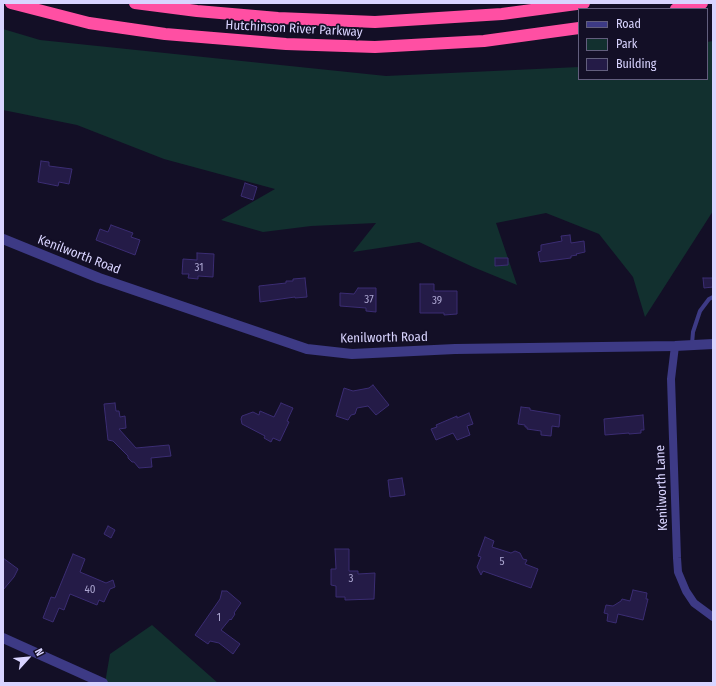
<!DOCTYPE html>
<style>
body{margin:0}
#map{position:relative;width:716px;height:686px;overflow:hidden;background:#130f26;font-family:"Fira Sans Condensed",sans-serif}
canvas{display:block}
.frame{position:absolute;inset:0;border:4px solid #d9d4ff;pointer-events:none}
.legend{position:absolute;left:578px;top:8px;width:130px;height:72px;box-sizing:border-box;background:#130f26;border:1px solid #625e7d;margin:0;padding:5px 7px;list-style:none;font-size:12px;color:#d9d4ff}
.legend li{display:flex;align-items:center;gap:8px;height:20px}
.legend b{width:20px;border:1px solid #625e7d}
.north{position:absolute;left:8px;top:638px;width:40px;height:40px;-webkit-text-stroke:3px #130f26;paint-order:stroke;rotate:63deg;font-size:11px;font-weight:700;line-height:16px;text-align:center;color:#d9d4ff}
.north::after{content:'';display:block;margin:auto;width:14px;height:18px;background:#d9d4ff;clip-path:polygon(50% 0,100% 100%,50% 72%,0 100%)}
</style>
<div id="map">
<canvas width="716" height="686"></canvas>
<div class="frame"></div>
<ul class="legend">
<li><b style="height:5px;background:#3d3a85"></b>Road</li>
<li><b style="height:11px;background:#12302f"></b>Park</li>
<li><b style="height:11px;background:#241b47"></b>Building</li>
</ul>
<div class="north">N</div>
</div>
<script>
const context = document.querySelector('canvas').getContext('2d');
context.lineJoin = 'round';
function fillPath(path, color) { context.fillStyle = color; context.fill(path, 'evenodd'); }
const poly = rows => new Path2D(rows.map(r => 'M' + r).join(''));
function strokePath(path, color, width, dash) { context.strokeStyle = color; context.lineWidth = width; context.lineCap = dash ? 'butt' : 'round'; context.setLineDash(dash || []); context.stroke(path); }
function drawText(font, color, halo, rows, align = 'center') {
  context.font = font + ' "Fira Sans Condensed",sans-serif'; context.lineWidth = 3.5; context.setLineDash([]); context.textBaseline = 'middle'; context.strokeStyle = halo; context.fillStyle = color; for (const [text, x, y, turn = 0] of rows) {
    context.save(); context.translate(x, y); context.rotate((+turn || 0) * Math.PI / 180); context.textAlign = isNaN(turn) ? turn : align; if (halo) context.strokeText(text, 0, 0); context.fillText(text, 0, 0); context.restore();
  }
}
const green = poly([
 [3,29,40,40,386,76,579,67,579,79,707,79,707,42,713,41,713,211,645,317,633,277,599,234,546,213,496,223,517,285,473,267,419,242,353,252,376,223,311,226,263,232,221,220,275,189,164,159,77,125,3,110],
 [152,625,218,683,105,683,110,654]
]);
const building = poly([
 [41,161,49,162,49,166,72,169,69,184,59,182,58,186,38,182,41,161],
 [245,183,257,187,253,200,241,196,245,183],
 [111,225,133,233,131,237,140,240,135,255,96,240,100,229,108,232,111,225],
 [570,235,571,243,584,241,585,252,576,254,577,255,571,256,571,258,540,262,538,252,541,251,541,245,562,241,561,236,570,235],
 [197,253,214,254,213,277,198,276,198,279,188,278,189,274,182,274,183,259,197,260,197,253],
 [495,258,508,258,508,265,495,266,495,258],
 [305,278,307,297,295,298,295,297,260,302,259,286,286,283,286,281,293,281,293,279,305,278],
 [703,278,713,278,713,287,704,288,703,278],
 [420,284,434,284,434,291,457,291,457,314,444,315,444,313,420,313,420,284],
 [358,288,376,288,376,312,366,311,366,308,340,306,340,293,354,294,358,288],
 [373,385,389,405,376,415,368,406,357,408,355,414,351,415,348,420,336,416,344,388,353,391,369,388,373,385],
 [115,403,116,411,119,411,120,417,125,416,126,428,119,429,136,448,169,445,171,456,151,458,152,467,139,468,134,462,132,462,128,458,128,456,113,441,108,440,104,404,115,403],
 [281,403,293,408,287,421,289,422,280,441,273,438,271,442,264,438,265,436,242,424,241,419,242,416,253,412,259,415,260,411,274,417,281,403],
 [521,407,530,408,530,410,560,415,559,427,552,426,551,436,541,435,541,431,527,429,527,427,525,427,525,425,518,424,521,407],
 [469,413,473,424,467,426,470,435,457,440,453,433,436,440,431,429,437,427,436,425,457,416,457,418,469,413],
 [643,415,644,430,641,430,641,433,629,434,629,433,605,435,604,419,643,415],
 [402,478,405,495,390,497,388,480,402,478],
 [108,526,115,530,111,538,104,534,108,526],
 [485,537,494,541,492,547,511,553,515,551,520,553,523,559,527,560,525,564,538,569,531,588,483,571,481,575,477,567,481,557,478,556,485,537],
 [335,549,349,549,349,571,358,571,358,574,375,573,374,599,345,600,345,597,336,597,336,586,331,585,331,569,336,569,335,549],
 [73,554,85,559,80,572,106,583,113,580,115,587,110,589,104,602,99,600,97,605,70,594,64,610,59,608,53,622,43,618,51,597,55,598,73,554],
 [3,558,18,569,14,577,3,590,3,558],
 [633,590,647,593,646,599,648,599,643,620,618,614,616,623,607,621,608,614,604,613,606,605,613,606,621,601,622,599,630,601,633,590],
 [222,591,227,591,241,603,234,613,235,614,231,620,230,619,221,630,240,644,233,654,219,643,210,641,208,644,195,635,220,599,222,591]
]);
const service = poly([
 [692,344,693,332,700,311,709,299,713,297]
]);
const minor = poly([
 [675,346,671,379,677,558,678,572,686,591,694,603,713,617]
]);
const tertiary = poly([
 [3,239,99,278,307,349,352,354,455,349,675,346,713,344],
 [3,638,103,683]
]);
const motorway = poly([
 [11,3,89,23,165,34,286,44,375,47,484,41,579,28],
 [135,3,197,11,278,18,375,22,502,14,584,3],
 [676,9,702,3]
]);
const numberNames = [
 ["31",199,268],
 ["37",369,300],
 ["39",437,301],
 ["5",502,562],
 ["3",351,579],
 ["40",90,590],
 ["1",219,618]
];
const streetNames = [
 ["Hutchinson River Parkway",294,29,3],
 ["Kenilworth Road",79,255,21],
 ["Kenilworth Road",384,338,-1],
 ["Kenilworth Lane",662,488,-92]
];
fillPath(green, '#12302f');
fillPath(building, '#241b47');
strokePath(building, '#3b2d73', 1);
strokePath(service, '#3d3a85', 4);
strokePath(minor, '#3d3a85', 8);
strokePath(tertiary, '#3d3a85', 10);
strokePath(motorway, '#ff4fa3', 12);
drawText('11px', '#aca6d1', null, numberNames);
drawText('13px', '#d9d4ff', '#130f26', streetNames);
</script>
